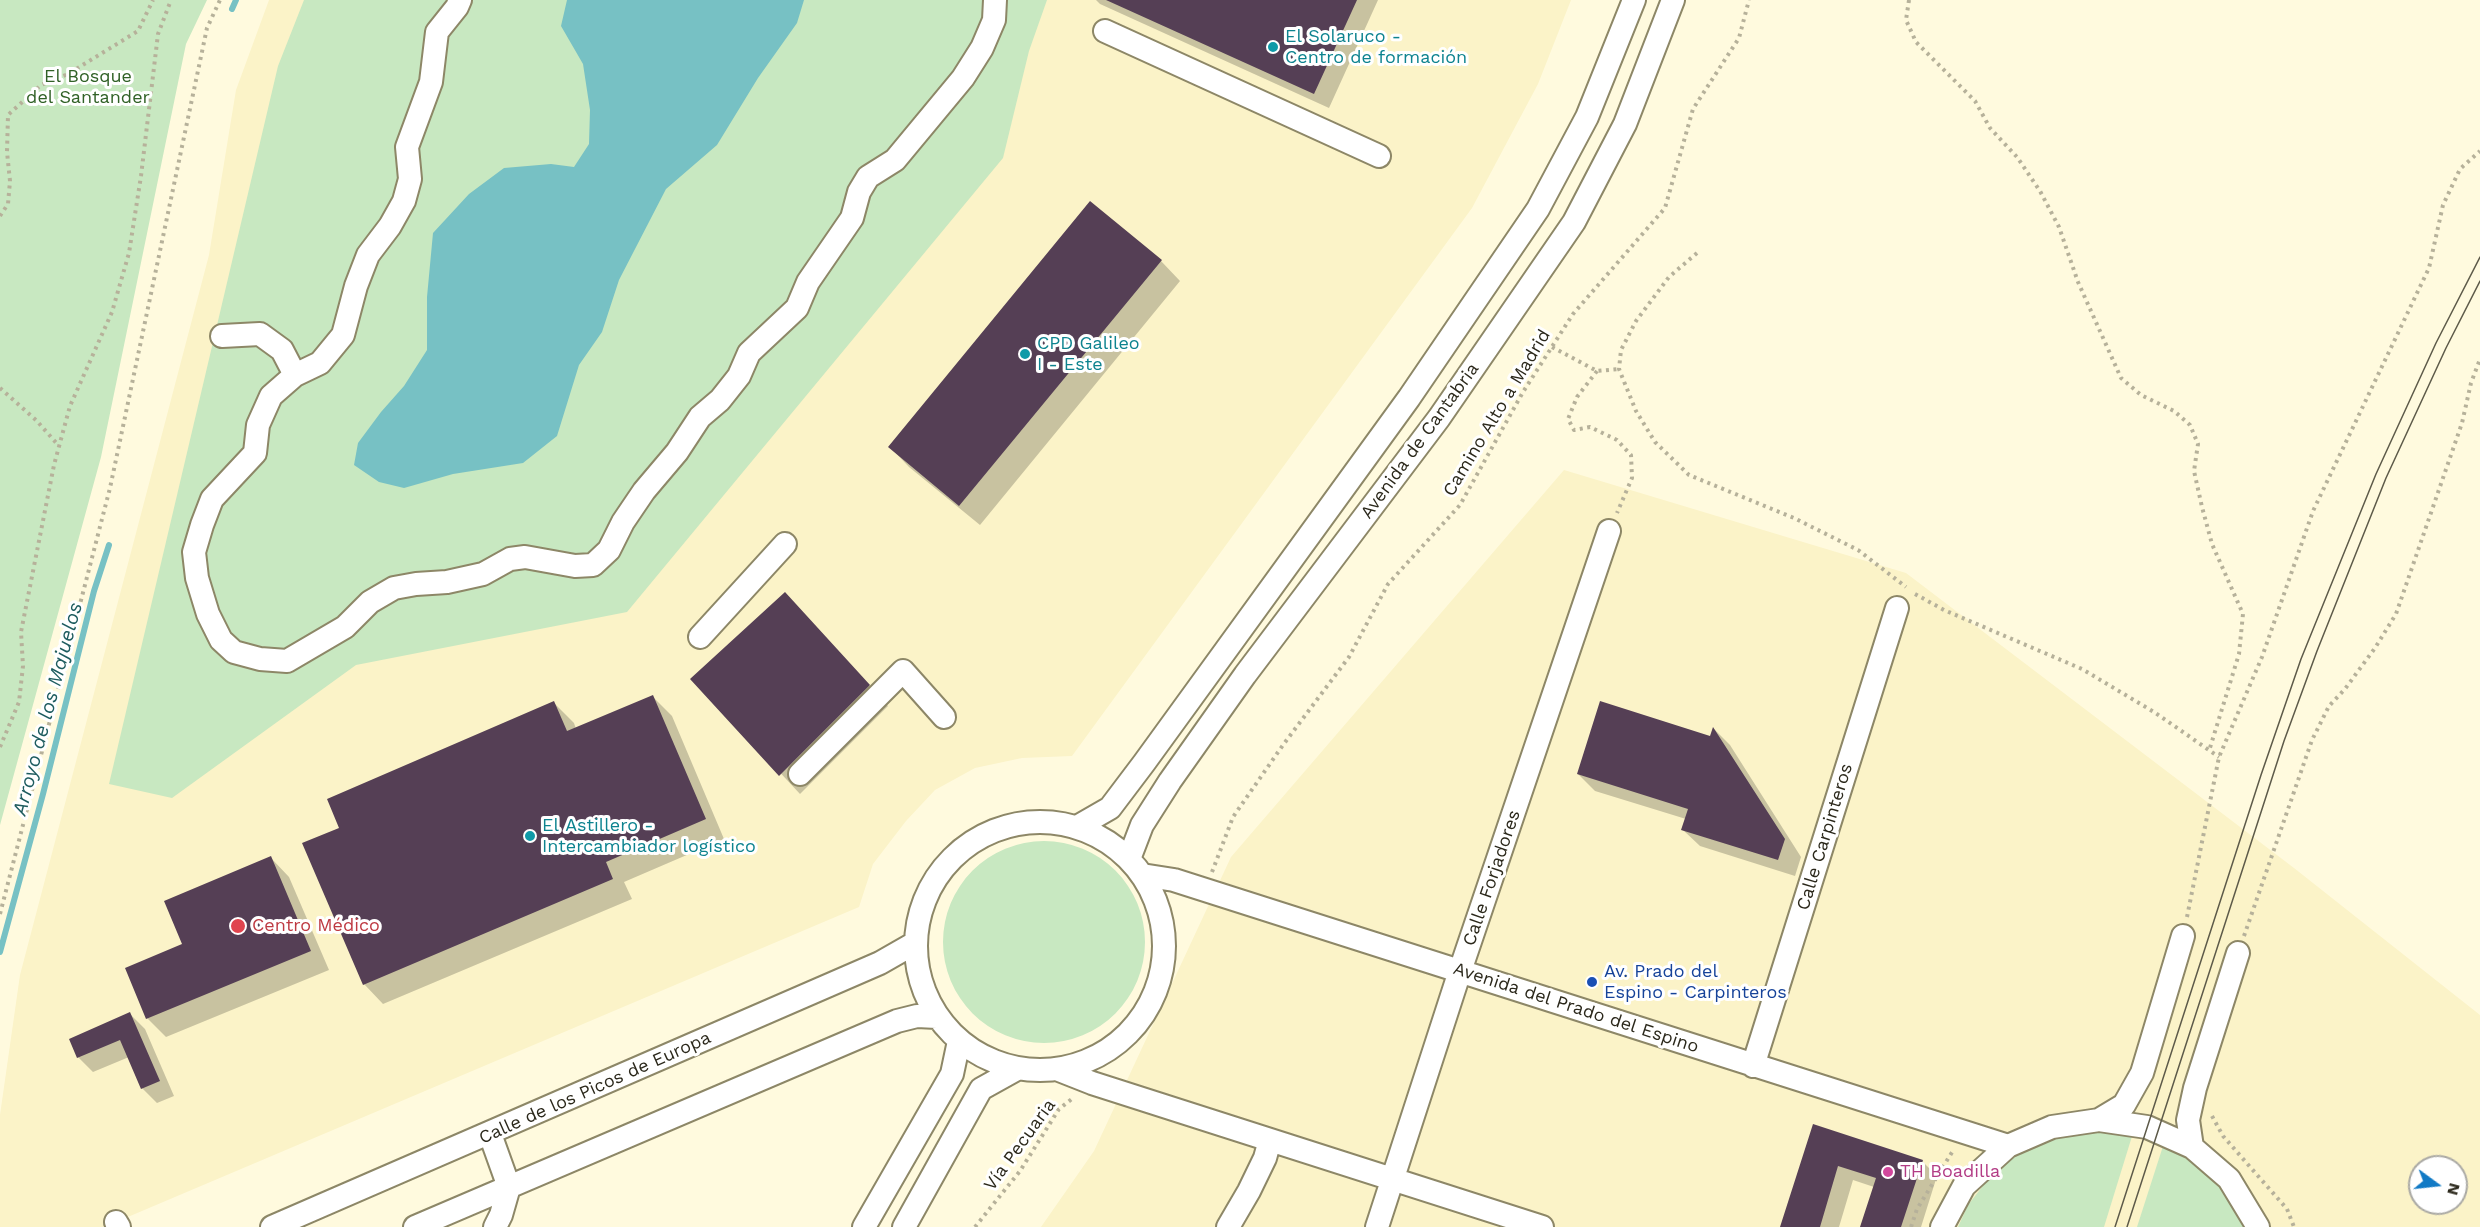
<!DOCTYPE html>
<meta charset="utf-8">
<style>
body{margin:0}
#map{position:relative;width:2480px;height:1227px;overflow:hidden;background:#fffade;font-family:"Work Sans",sans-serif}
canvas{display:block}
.north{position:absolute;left:2408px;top:1155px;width:60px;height:60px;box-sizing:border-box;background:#fff;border:2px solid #aaa9a4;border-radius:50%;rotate:105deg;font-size:16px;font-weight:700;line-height:24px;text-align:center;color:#2b281b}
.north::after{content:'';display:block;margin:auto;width:21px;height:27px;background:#127ac5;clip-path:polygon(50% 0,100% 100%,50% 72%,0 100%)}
</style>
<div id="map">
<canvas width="2480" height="1227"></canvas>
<div class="north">N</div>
</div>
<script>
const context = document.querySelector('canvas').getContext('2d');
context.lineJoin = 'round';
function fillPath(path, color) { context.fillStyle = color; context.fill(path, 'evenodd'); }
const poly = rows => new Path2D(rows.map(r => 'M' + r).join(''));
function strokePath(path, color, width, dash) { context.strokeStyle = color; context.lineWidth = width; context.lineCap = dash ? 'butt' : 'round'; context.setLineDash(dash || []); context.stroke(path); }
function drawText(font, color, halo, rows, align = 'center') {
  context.font = font + ' "Work Sans",sans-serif'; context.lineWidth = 6; context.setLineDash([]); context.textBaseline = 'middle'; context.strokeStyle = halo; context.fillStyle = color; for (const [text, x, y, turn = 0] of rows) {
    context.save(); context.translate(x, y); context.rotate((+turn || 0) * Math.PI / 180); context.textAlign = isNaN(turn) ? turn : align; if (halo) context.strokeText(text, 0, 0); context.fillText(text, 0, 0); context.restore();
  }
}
const built = poly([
 [269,0,1571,0,1538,84,1472,208,1072,756,1022,758,975,768,935,790,906,821,873,864,859,907,116,1222,102,1227,0,1227,0,1115,20,975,209,255,236,90],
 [1564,470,1906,573,2294,868,2480,1015,2480,1227,1041,1227,1094,1151,1231,857],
 [2420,1167,2456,1167,2456,1203,2420,1203]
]);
const green = poly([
 [0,0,207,0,186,44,101,457,0,825],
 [304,0,1047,0,1029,51,1003,158,627,612,356,665,172,798,109,784,278,66],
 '943 942a101 101 0 1 1 202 0a101 101 0 1 1-202 0Z',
 [2100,1130,2133,1133,2104,1227,1958,1227,1968,1205,1989,1178,2011,1159,2041,1142,2070,1133],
 [2164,1143,2198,1164,2222,1187,2245,1227,2137,1227]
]);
const water = poly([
 [567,0,804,0,797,23,758,78,717,145,666,189,619,280,602,332,579,365,557,436,523,463,453,474,404,488,379,482,354,465,358,443,381,412,404,386,427,350,427,297,433,233,469,194,504,168,551,164,574,167,589,144,590,110,583,64,561,26]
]);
const shadow = poly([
 [1096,0,1378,0,1329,108,1100,4],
 [1161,261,1180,281,980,525,909,467,890,447],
 [804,614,888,706,800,794,693,679],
 [652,696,672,716,724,839,624,882,632,899,383,1004,364,984,341,828,554,703,574,723,576,729],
 [1714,729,1730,745,1801,857,1795,876,1700,846,1683,830,1686,819,1595,791,1578,774,1711,737],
 [271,858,289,877,329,970,166,1037,147,1018,184,945],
 [130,1014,145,1029,174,1096,157,1103,142,1088,129,1057,93,1072,78,1057],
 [1814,1126,1922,1161,1937,1176,1921,1227,1862,1227,1874,1187,1853,1180,1839,1227,1781,1227]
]);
const stream = poly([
 [232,9,236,0],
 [0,952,43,794,94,591,109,545]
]);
const building = poly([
 [1106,0,1357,0,1314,94],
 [1090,201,1162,260,959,506,888,447],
 [785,592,870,685,779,776,690,679],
 [653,695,706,819,606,862,613,879,363,985,302,843,339,828,327,799,554,701,567,731],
 [1600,701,1710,736,1713,727,1785,839,1778,860,1681,830,1688,809,1577,774],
 [271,856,311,951,146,1019,125,968,182,944,164,901],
 [130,1012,160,1081,141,1089,120,1040,77,1058,69,1039],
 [1813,1124,1923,1160,1901,1227,1860,1227,1876,1178,1838,1166,1820,1227,1780,1227]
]);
const path = poly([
 [1909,0,1906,20,1916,42,1975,101,1990,128,2017,157,2040,191,2059,227,2078,282,2121,378,2141,395,2174,411,2190,425,2198,444,2194,471,2202,507,2212,544,2243,614,2239,654,2209,751],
 [0,216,8,204,10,181,7,152,8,115,41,85,68,74,138,31,153,0],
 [1697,253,1669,277,1636,321,1621,350,1619,369,1625,384,1636,411,1655,442,1689,475,1794,518,1858,550,1906,587],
 [1552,347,1597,371,1619,369],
 [1597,371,1577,397,1568,419,1574,430,1590,427,1617,440,1631,455,1632,478,1617,513],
 [0,388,36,420,59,446],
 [1915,594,1944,610,2082,669,2154,712,2219,757],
 [0,747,19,702,23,666,21,632,54,465,70,406,112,312,129,253,141,176,158,34,171,0],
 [1212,872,1233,817,1283,745,1349,657,1388,584,1460,505,1523,392,1573,314,1665,208,1693,109,1739,38,1749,0],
 [0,914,110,488,207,28,220,0],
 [2187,917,2219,757,2262,657,2313,511,2429,268,2443,205,2460,169,2480,151],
 [2244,936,2312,740,2329,706,2345,689,2375,648,2396,614,2462,423,2471,383,2480,359],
 [2212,1116,2223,1136,2287,1209,2294,1227],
 [975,1227,1020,1171,1059,1109,1073,1098],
 [1911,1227,1917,1209,1954,1149]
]);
const minor = poly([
 [460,0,457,7,437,32,431,82,407,147,410,179,404,201,390,226,368,255,356,286,343,335,320,363,295,375,271,396,258,425,255,453,212,499,202,525,194,552,197,578,208,614,221,640,234,652,260,659,287,661,345,627,370,602,394,588,416,584,447,582,483,574,510,559,525,557,575,566,593,565,609,550,623,522,644,491,677,452,700,417,720,400,739,376,749,353,797,308,808,282,852,218,859,192,868,177,895,160,963,78,982,48,994,20,995,0],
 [1105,31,1379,156],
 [222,336,260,334,282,350,295,375],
 [700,637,785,544],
 [800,774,903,671,944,717],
 '916 946a124 124 0 1 1 248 0a124 124 0 1 1-248 0Z',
 [1077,827,1110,808,1144,763,1409,398,1538,209,1587,117,1634,0],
 [1129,859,1142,825,1170,781,1245,675,1439,418,1574,222,1625,124,1673,0],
 [1142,875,1174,880,2008,1146],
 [1753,1066,1897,608],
 [1059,1070,1092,1083,1542,1227],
 [2099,1120,2124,1105,2142,1073,2183,936],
 [490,1134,509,1187,501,1215,495,1227],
 [2192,1147,2188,1120,2195,1088,2238,953],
 [116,1222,119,1227],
 [272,1227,880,963,915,943],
 [415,1227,897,1021,917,1016,937,1017],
 [864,1227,952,1074,959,1041],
 [904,1227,981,1089,1017,1069],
 [1228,1227,1249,1191,1265,1158,1270,1140],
 [1377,1227,1460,971,1609,531],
 [1942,1227,1964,1186,2008,1146,2052,1127,2099,1120,2147,1127,2192,1147,2229,1179,2258,1227]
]);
const tram = poly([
 [2115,1227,2261,775,2301,659,2376,474,2436,343,2480,257],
 [2127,1227,2284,741,2317,651,2386,478,2446,348,2480,281]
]);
const markers = [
 [1273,47,6,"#0f9aa8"],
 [1025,354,6,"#0f9aa8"],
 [530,836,6,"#0f9aa8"],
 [238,926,8,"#e0444e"],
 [1592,982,6,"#1a4fb4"],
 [1888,1172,6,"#d1479c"]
];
const cultureNames = [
 ["El Solaruco -",1285,37],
 ["Centro de formación",1285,58],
 ["CPD Galileo",1037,344],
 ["I - Este",1037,365],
 ["El Astillero -",542,826],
 ["Intercambiador logístico",542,847]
];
const parkNames = [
 ["El Bosque",88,77],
 ["del Santander",88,98]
];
const streetNames = [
 ["Camino Alto a Madrid",1497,413,-59],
 ["Avenida de Cantabria",1420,441,-54],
 ["Calle Carpinteros",1825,837,-73],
 ["Calle Forjadores",1492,878,-71],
 ["Avenida del Prado del Espino",1576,1008,18],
 ["Calle de los Picos de Europa",595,1088,-24],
 ["Vía Pecuaria",1020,1145,-54]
];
const healthNames = [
 ["Centro Médico",252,926]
];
const transitNames = [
 ["Av. Prado del",1604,972],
 ["Espino - Carpinteros",1604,993]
];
const hotelNames = [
 ["TH Boadilla",1900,1172]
];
const waterNames = [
 ["Arroyo de los Majuelos",48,709,-75]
];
fillPath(built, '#fbf3c8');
fillPath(green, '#c8e8c1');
fillPath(water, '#77c1c4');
fillPath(shadow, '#0003');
strokePath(stream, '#77c1c4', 6);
fillPath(building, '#553f55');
strokePath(minor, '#8d8767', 26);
strokePath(path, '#b6b19a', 4, [3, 4.5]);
strokePath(minor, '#fff', 22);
strokePath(tram, '#5d5a49', 1.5);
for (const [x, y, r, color] of markers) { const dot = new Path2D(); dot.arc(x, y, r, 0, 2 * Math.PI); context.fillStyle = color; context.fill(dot); strokePath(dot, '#fff', 2); }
drawText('18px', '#0d838f', '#fff', cultureNames, 'left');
drawText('18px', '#306126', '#fff', parkNames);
drawText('18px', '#2b281b', '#fff', streetNames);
drawText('18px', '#be3a42', '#fff', healthNames, 'left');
drawText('18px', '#164399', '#fff', transitNames, 'left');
drawText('18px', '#b23c85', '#fff', hotelNames, 'left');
drawText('italic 20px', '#1e5c5f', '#fff', waterNames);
</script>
